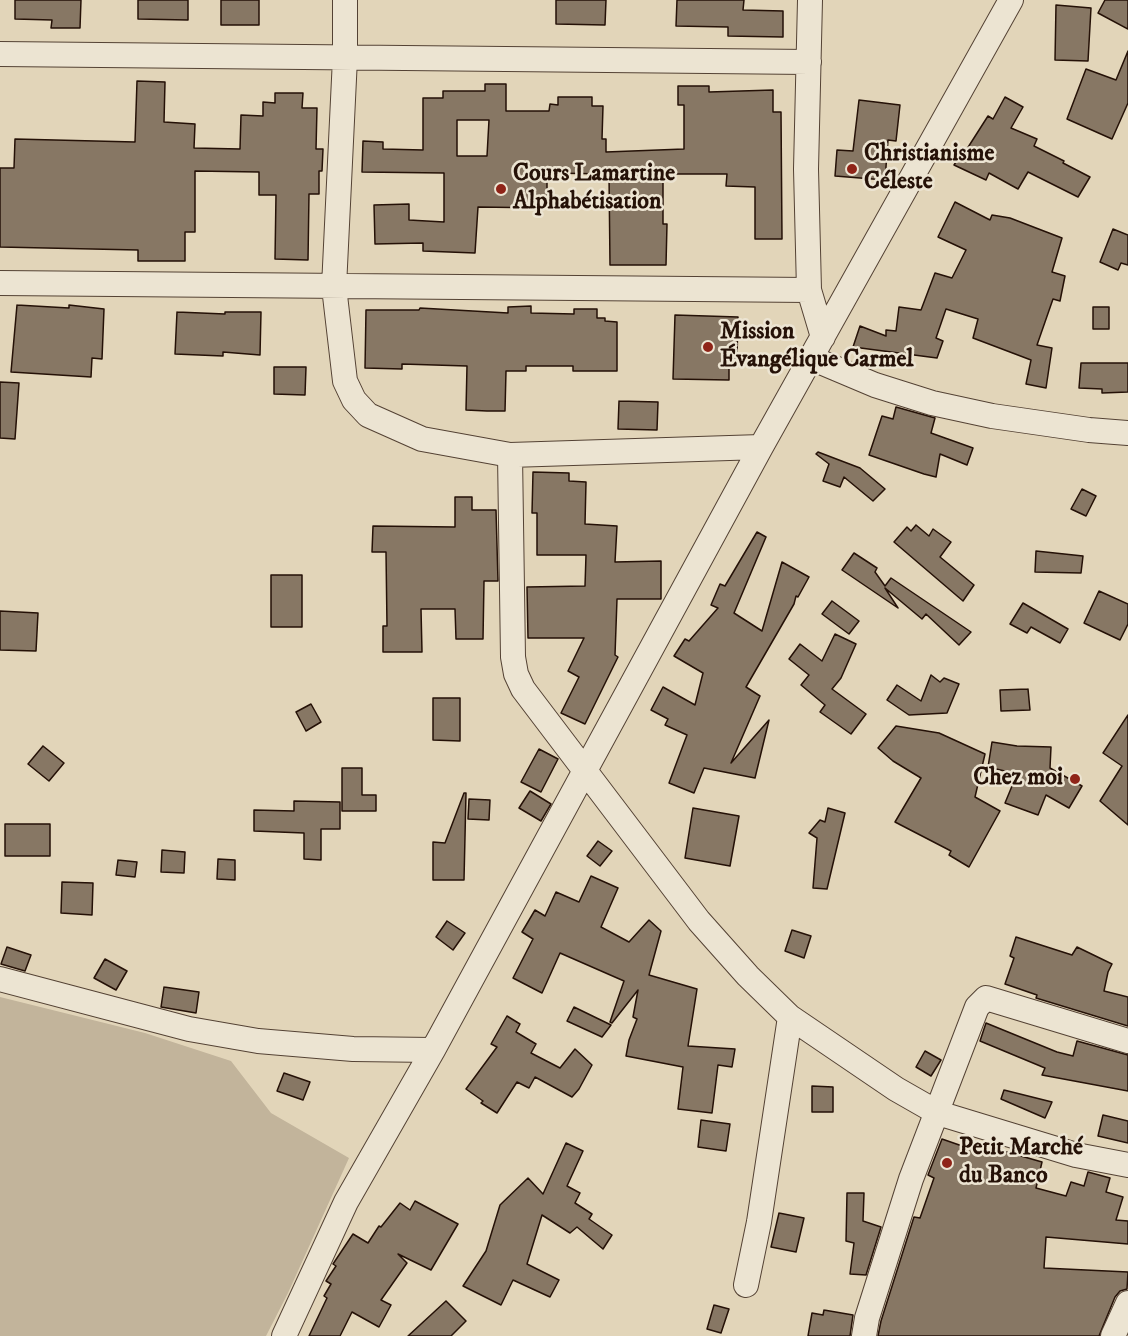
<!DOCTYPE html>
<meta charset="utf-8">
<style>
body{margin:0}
canvas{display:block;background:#e2d5b9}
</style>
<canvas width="1128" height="1336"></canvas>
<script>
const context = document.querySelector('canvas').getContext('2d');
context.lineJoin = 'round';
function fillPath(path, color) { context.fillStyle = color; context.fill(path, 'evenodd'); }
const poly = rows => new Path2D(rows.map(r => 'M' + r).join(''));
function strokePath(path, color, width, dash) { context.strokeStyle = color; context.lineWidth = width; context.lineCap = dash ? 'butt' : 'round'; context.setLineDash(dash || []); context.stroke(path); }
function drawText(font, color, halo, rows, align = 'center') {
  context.font = font + ' "IM FELL DW Pica",serif'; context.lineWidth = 5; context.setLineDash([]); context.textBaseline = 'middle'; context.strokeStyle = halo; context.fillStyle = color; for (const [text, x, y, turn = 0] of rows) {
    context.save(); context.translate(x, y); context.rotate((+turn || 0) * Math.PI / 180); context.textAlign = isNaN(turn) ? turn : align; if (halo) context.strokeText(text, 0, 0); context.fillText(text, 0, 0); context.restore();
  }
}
const green = poly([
 [0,997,145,1033,231,1061,271,1113,349,1158,288,1293,266,1336,0,1336]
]);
const building = poly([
 [15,0,81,0,80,28,51,28,52,20,15,19,15,0],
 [138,0,188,0,188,20,138,19,138,0],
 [221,0,259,0,259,25,221,25,221,0],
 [556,0,606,0,605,25,556,24,556,0],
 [677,0,744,0,743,10,783,11,783,37,728,36,728,27,676,26,677,0],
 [1105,0,1128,0,1128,29,1098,13,1105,0],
 [1056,5,1091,8,1088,61,1055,60,1056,5],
 [1128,51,1128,103,1112,139,1067,119,1086,69,1116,80,1128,51],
 [137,81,165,82,164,122,195,124,194,148,240,149,241,115,263,116,263,102,275,103,275,93,303,93,302,108,317,108,316,149,323,149,322,171,319,171,319,194,309,194,308,260,275,259,276,195,259,195,259,172,195,171,195,232,185,232,185,261,138,261,138,250,0,247,0,168,14,168,15,139,135,142,137,81],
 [485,84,506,84,506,111,549,111,550,104,558,105,558,97,592,97,592,106,603,106,602,139,606,139,606,152,684,149,684,105,678,105,678,86,709,86,709,92,773,90,773,112,781,112,782,239,755,239,755,187,726,186,727,174,663,174,663,224,667,224,666,265,610,265,609,174,547,173,547,208,478,207,475,253,423,251,423,243,375,244,374,205,409,204,409,220,444,222,444,173,362,172,363,141,383,142,383,149,423,150,423,98,443,98,443,91,485,91,485,84],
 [457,120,489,120,487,156,457,156,457,120],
 [1005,97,1023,107,1011,128,1037,139,1034,146,1064,161,1063,163,1090,177,1078,197,1028,172,1018,189,989,173,986,180,954,165,963,151,965,152,988,116,993,119,1005,97],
 [859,100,900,105,896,141,888,140,885,180,835,176,837,150,853,151,859,100],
 [955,202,990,220,992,215,1010,218,1062,238,1052,272,1065,276,1060,301,1053,299,1037,345,1052,348,1046,388,1026,384,1031,360,973,338,978,319,946,309,936,338,943,341,937,358,853,347,860,326,886,336,886,330,896,331,899,307,921,310,935,273,952,278,966,250,938,237,955,202],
 [1113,229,1128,235,1128,265,1121,263,1118,270,1100,262,1113,229],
 [17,305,69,308,69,305,104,309,102,359,92,358,91,377,11,372,17,305],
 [531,306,531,313,574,314,574,309,597,309,597,318,605,318,605,321,617,322,617,371,573,371,573,366,526,366,526,371,506,371,505,411,487,411,466,410,467,366,402,364,402,369,365,368,366,310,419,310,420,308,508,313,508,307,531,306],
 [1093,307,1109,307,1109,329,1093,329,1093,307],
 [177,312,225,314,225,312,261,312,260,355,223,352,223,356,175,354,177,312],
 [675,315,738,317,737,358,729,358,729,380,673,379,675,315],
 [1081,363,1128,363,1128,392,1102,393,1102,389,1079,388,1081,363],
 [274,367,306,367,305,395,274,394,274,367],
 [0,382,19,383,15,439,0,438,0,382],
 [619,401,658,402,657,430,618,429,619,401],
 [896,407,935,418,931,433,973,448,967,465,940,454,936,477,924,474,869,455,882,416,893,419,896,407],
 [818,452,860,468,885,489,873,501,844,477,840,487,823,481,829,464,816,454,818,452],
 [533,472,569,473,569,481,586,482,585,524,617,526,615,562,661,561,661,599,617,599,615,655,618,657,585,724,561,713,579,677,568,671,584,638,528,638,527,587,585,586,586,555,537,555,537,513,532,513,533,472],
 [1082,489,1096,496,1086,516,1071,509,1082,489],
 [455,497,472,497,472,510,496,510,498,581,484,581,483,639,456,639,455,609,421,609,422,652,383,652,383,626,387,626,386,552,372,552,373,526,455,527,455,497],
 [916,525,929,536,933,529,951,542,940,557,974,585,963,601,894,542,907,527,911,531,916,525],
 [757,532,766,537,734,613,762,631,782,562,809,577,798,597,796,596,794,604,746,687,760,696,731,763,769,720,755,778,704,768,694,793,669,783,687,735,665,725,668,719,651,710,663,687,695,705,703,673,674,656,685,639,689,641,718,608,711,605,720,584,725,586,757,532],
 [1036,551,1083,556,1081,573,1035,572,1036,551],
 [854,553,877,568,875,572,885,586,891,578,971,632,959,645,926,614,922,619,885,588,898,608,842,570,854,553],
 [271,575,302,575,302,627,271,627,271,575],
 [1099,591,1128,604,1128,624,1120,640,1084,623,1099,591],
 [832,601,859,621,849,634,822,614,832,601],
 [1023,603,1068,629,1060,643,1031,627,1027,633,1010,624,1023,603],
 [0,611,38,613,36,651,0,650,0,611],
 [835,634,856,644,841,678,832,689,866,714,851,734,820,712,825,705,801,685,809,675,789,659,800,644,822,661,835,634],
 [931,675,940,682,944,678,959,684,947,713,909,715,887,700,897,685,921,701,931,675],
 [1028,689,1030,710,1001,711,1000,690,1028,689],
 [433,698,460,698,460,741,433,740,433,698],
 [311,704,321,722,306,731,296,712,311,704],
 [1128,715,1128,825,1100,801,1122,766,1103,753,1128,715],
 [896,726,939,733,985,754,975,797,1000,811,969,867,949,855,951,851,895,822,921,778,893,761,878,748,896,726],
 [992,742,1017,746,1051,747,1050,768,1082,786,1069,808,1046,795,1038,815,1005,803,1017,774,988,767,992,742],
 [43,746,64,763,49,781,28,764,43,746],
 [539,749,558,759,541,792,521,782,539,749],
 [342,768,362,768,362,795,376,795,376,811,342,811,342,768],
 [530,791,551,804,541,821,519,808,530,791],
 [464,793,466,793,464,880,433,880,433,842,445,843,464,793],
 [469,799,490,800,489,820,468,819,469,799],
 [294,801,340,802,340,829,321,829,321,860,304,859,304,833,254,831,254,810,294,811,294,801],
 [693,808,739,816,730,866,685,858,693,808],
 [828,808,845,813,827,889,813,888,817,838,809,833,820,820,825,822,828,808],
 [5,824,50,824,50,856,5,856,5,824],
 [598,841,612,851,600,866,587,856,598,841],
 [162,850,185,852,184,873,161,872,162,850],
 [218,859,235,860,235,880,217,879,218,859],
 [118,860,137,862,135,877,116,875,118,860],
 [591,876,618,888,601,927,629,942,649,920,661,931,649,975,697,989,688,1046,735,1049,732,1067,718,1065,712,1113,678,1109,683,1067,626,1056,629,1040,637,1019,633,1017,638,990,612,1023,610,1022,624,981,560,953,542,993,513,978,533,939,522,932,535,910,545,916,556,892,579,902,591,876],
 [62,882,93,883,92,915,61,913,62,882],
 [447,921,465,933,453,950,436,937,447,921],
 [792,930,811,936,804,958,785,951,792,930],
 [1016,937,1072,955,1077,947,1112,964,1108,972,1104,991,1128,997,1128,1026,1036,998,1037,995,1005,984,1014,958,1010,956,1016,937],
 [7,947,31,955,25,971,1,964,7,947],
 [105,959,127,971,116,990,94,978,105,959],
 [164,987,199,992,196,1013,161,1007,164,987],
 [574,1007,611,1025,602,1037,567,1021,574,1007],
 [507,1016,520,1024,516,1032,536,1044,531,1053,560,1068,575,1049,592,1065,579,1089,572,1097,535,1077,529,1088,517,1082,497,1113,481,1103,483,1101,466,1089,497,1047,491,1044,507,1016],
 [986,1023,1057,1052,1073,1056,1077,1041,1128,1055,1128,1091,1042,1075,1045,1068,980,1041,986,1023],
 [925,1051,941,1060,931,1076,916,1067,925,1051],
 [284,1073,310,1082,303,1100,277,1091,284,1073],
 [812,1086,833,1087,833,1112,812,1112,812,1086],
 [1004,1090,1052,1102,1045,1118,1001,1099,1004,1090],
 [1103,1115,1128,1121,1128,1143,1098,1136,1103,1115],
 [701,1120,730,1124,726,1151,698,1147,701,1120],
 [942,1139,991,1156,993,1148,1042,1162,1036,1188,1066,1196,1071,1182,1084,1186,1088,1172,1110,1178,1106,1192,1123,1197,1116,1220,1128,1221,1128,1244,1046,1237,1044,1268,1128,1272,1127,1289,1120,1291,1115,1297,1099,1336,878,1336,881,1321,914,1217,920,1218,934,1178,928,1175,942,1139],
 [566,1143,583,1151,567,1186,580,1193,575,1203,592,1214,589,1219,612,1235,603,1249,577,1227,570,1233,542,1215,527,1264,559,1280,550,1297,513,1280,501,1305,463,1286,486,1251,500,1205,528,1178,543,1194,566,1143],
 [847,1193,864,1193,863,1221,881,1227,866,1275,850,1274,854,1243,846,1241,847,1193],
 [415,1201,458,1224,431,1270,398,1254,407,1263,381,1300,391,1305,379,1327,352,1312,340,1336,309,1336,327,1298,324,1296,331,1284,326,1281,336,1266,333,1264,353,1234,368,1243,379,1226,381,1227,400,1203,410,1210,415,1201],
 [779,1213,804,1218,796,1252,771,1247,779,1213],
 [446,1301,466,1321,451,1336,408,1336,446,1301],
 [714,1305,729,1309,721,1333,707,1329,714,1305],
 [824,1310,853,1315,850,1336,808,1336,812,1313,823,1315,824,1310]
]);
const street = poly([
 [345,0,345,58,334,287,345,381,354,400,368,415,422,439,510,455,761,447],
 [810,0,806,169,809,290,823,337],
 [0,54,809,62],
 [0,283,809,290],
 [811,358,875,385,932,403,992,416,1089,430,1128,433],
 [510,455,513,657,516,674,523,689,699,921,748,976,790,1017,896,1089,938,1113,1076,1155,1128,1165],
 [0,979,189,1029,258,1041,353,1049,433,1050],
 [746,1285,759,1222,790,1017],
 [284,1336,346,1202,433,1050,761,447,1011,0],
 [864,1336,867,1318,911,1179,977,1007,986,998,1128,1041],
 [1113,1336,1128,1303]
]);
const markers = [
 [852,169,6,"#8f2418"],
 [501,189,6,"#8f2418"],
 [708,347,6,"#8f2418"],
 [1075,779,6,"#8f2418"],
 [947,1163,6,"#8f2418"]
];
const poiNames = [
 ["Christianisme",864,155],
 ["Céleste",864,183],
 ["Cours Lamartine",513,175],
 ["Alphabétisation",513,203],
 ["Mission",720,333],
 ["Évangélique Carmel",720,361],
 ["Chez moi",1063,779,"right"],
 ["Petit Marché",959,1149],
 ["du Banco",959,1177]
];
fillPath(green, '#c2b49b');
fillPath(building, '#877764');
strokePath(building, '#251107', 1.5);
strokePath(street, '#544234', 26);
strokePath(street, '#ece4d2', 24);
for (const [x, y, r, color] of markers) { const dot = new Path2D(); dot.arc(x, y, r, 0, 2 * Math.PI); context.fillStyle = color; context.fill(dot); strokePath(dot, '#ece4d2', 2); }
drawText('bold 24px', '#251107', '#ece4d2', poiNames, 'left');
</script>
